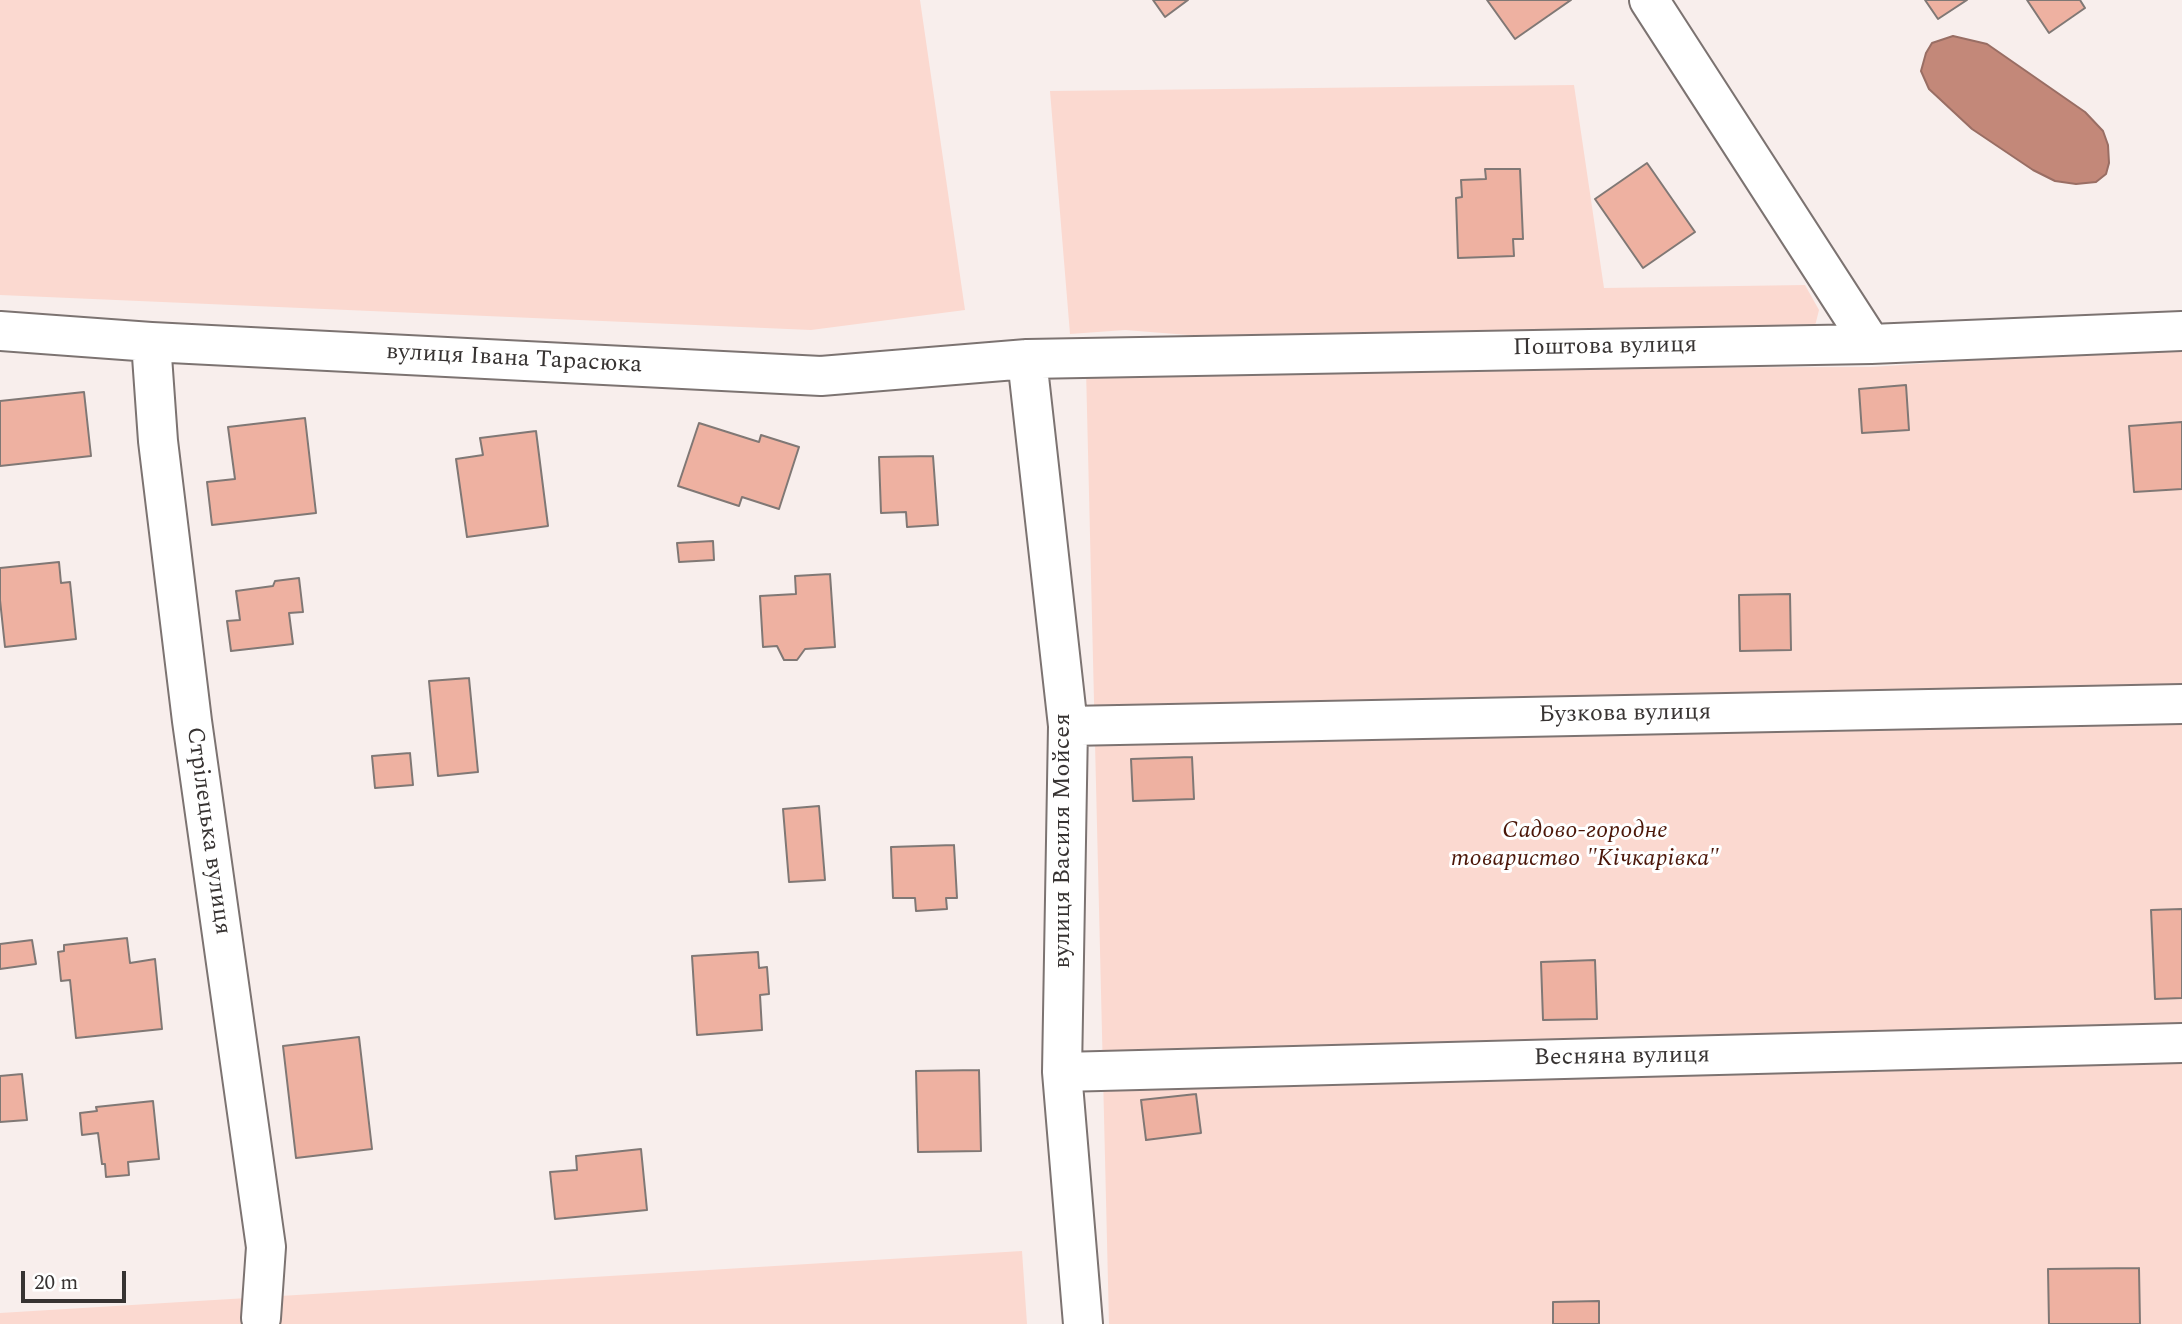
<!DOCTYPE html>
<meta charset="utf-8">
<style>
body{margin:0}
#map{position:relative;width:2182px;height:1324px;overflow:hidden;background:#f8eeec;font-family:Spectral,serif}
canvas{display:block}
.scale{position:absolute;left:21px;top:1271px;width:105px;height:32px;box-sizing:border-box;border:4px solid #373332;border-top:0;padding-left:9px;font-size:21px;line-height:24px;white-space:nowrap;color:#373332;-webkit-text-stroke:5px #fff;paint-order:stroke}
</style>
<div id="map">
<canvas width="2182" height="1324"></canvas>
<div class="scale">20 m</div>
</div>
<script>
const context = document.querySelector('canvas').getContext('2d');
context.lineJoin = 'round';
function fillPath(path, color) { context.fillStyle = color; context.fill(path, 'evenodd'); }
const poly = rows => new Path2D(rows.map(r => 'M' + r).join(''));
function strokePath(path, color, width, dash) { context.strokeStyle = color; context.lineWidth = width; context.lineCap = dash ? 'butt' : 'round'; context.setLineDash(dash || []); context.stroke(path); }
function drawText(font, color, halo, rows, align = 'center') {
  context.font = font + ' Spectral,serif'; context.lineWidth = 6; context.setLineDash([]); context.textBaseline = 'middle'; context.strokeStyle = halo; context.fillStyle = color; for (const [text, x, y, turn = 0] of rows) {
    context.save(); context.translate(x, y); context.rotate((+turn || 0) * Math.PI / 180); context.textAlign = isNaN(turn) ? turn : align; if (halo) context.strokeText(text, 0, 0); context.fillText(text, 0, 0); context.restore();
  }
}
const green = poly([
 [0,0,920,0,965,310,811,330,0,295],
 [1574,85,1604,288,1805,285,1819,310,1815,326,1264,341,1125,330,1070,334,1050,91],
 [2182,347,2182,1324,1109,1324,1086,369,1871,367],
 [1022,1251,1027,1324,0,1324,0,1313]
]);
const water = poly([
 [1953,36,1987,44,2085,112,2103,131,2108,145,2109,163,2106,174,2096,182,2076,184,2055,181,2033,170,1972,129,1929,89,1921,71,1926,53,1932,43,1953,36]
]);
const building = poly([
 [1153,0,1188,0,1165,17,1153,0],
 [1487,0,1571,0,1515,39,1487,0],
 [1925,0,1967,0,1938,19,1925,0],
 [2027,0,2080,0,2085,8,2049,33,2027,0],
 [1647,163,1695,232,1643,268,1595,199,1647,163],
 [1485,169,1520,169,1523,239,1513,239,1514,256,1458,258,1456,198,1462,197,1461,180,1486,179,1485,169],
 [1906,385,1909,430,1862,433,1859,389,1906,385],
 [84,392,91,456,0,466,0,401,84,392],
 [305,418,316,513,212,525,207,482,235,479,228,427,305,418],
 [2182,422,2182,489,2134,492,2129,426,2182,422],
 [699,423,759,442,761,435,799,447,779,509,742,497,739,506,678,486,699,423],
 [536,431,548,526,467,537,456,459,483,455,480,438,536,431],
 [933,456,938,525,907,527,906,512,881,513,879,457,933,456],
 [713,541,714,560,679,562,677,543,713,541],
 [59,562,61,583,70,582,76,639,5,647,0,600,0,568,59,562],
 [830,574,835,647,805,649,797,660,784,660,777,646,763,647,760,596,796,594,795,576,830,574],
 [299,578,303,612,289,613,293,644,231,651,227,621,240,620,236,591,273,586,275,581,299,578],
 [1790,594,1791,650,1740,651,1739,595,1790,594],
 [469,678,478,772,438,776,429,681,469,678],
 [410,753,413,785,375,788,372,756,410,753],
 [1192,757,1194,799,1133,801,1131,759,1192,757],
 [819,806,825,880,789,882,783,809,819,806],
 [954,845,957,898,946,898,947,909,916,911,915,898,893,898,891,847,954,845],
 [2182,909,2182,998,2155,999,2151,910,2182,909],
 [127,938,130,963,155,959,162,1029,76,1038,70,980,61,981,58,952,64,951,64,945,127,938],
 [32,940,36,964,0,969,0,944,32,940],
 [758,952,759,968,767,967,769,994,760,995,762,1030,697,1035,692,956,758,952],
 [1595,960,1597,1019,1543,1020,1541,962,1595,960],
 [359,1037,372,1149,296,1158,283,1046,359,1037],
 [979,1070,981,1151,918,1152,916,1071,979,1070],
 [22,1074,27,1120,0,1122,0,1076,22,1074],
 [1196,1094,1201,1133,1146,1140,1141,1100,1196,1094],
 [153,1101,159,1159,128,1162,129,1175,106,1177,105,1164,102,1164,98,1133,82,1135,80,1113,97,1111,96,1107,153,1101],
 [641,1149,647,1210,555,1219,550,1172,577,1170,576,1156,641,1149],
 [2139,1268,2140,1324,2049,1324,2048,1269,2139,1268],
 [1599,1301,1599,1324,1553,1324,1553,1302,1599,1301]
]);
const minor = poly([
 [1649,0,1871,344],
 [0,331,151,342,821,376,1027,359,1871,344,2182,331],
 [151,342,158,441,192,721,266,1247,261,1318],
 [1027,359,1068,726,1062,1072,1083,1324],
 [1068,726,2182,704],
 [1062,1072,2182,1043]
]);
const streetNames = [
 ["Поштова вулиця",1605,348,-1],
 ["вулиця Івана Тарасюка",514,360,3],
 ["Бузкова вулиця",1625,715,-1],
 ["Стрілецька вулиця",207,831,82],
 ["вулиця Василя Мойсея",1064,841,-90],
 ["Весняна вулиця",1622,1058,-1]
];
const parkNames = [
 ["Садово-городне",1585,832],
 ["товариство \"Кічкарівка\"",1585,860]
];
fillPath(green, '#fbd9d0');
fillPath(water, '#c38879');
strokePath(water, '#996e64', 2);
fillPath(building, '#eeb1a1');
strokePath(building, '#807875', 2);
strokePath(minor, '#7c7371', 42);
strokePath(minor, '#fff', 38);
drawText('24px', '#373332', '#fff', streetNames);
drawText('italic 24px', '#4b1608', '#fff', parkNames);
</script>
